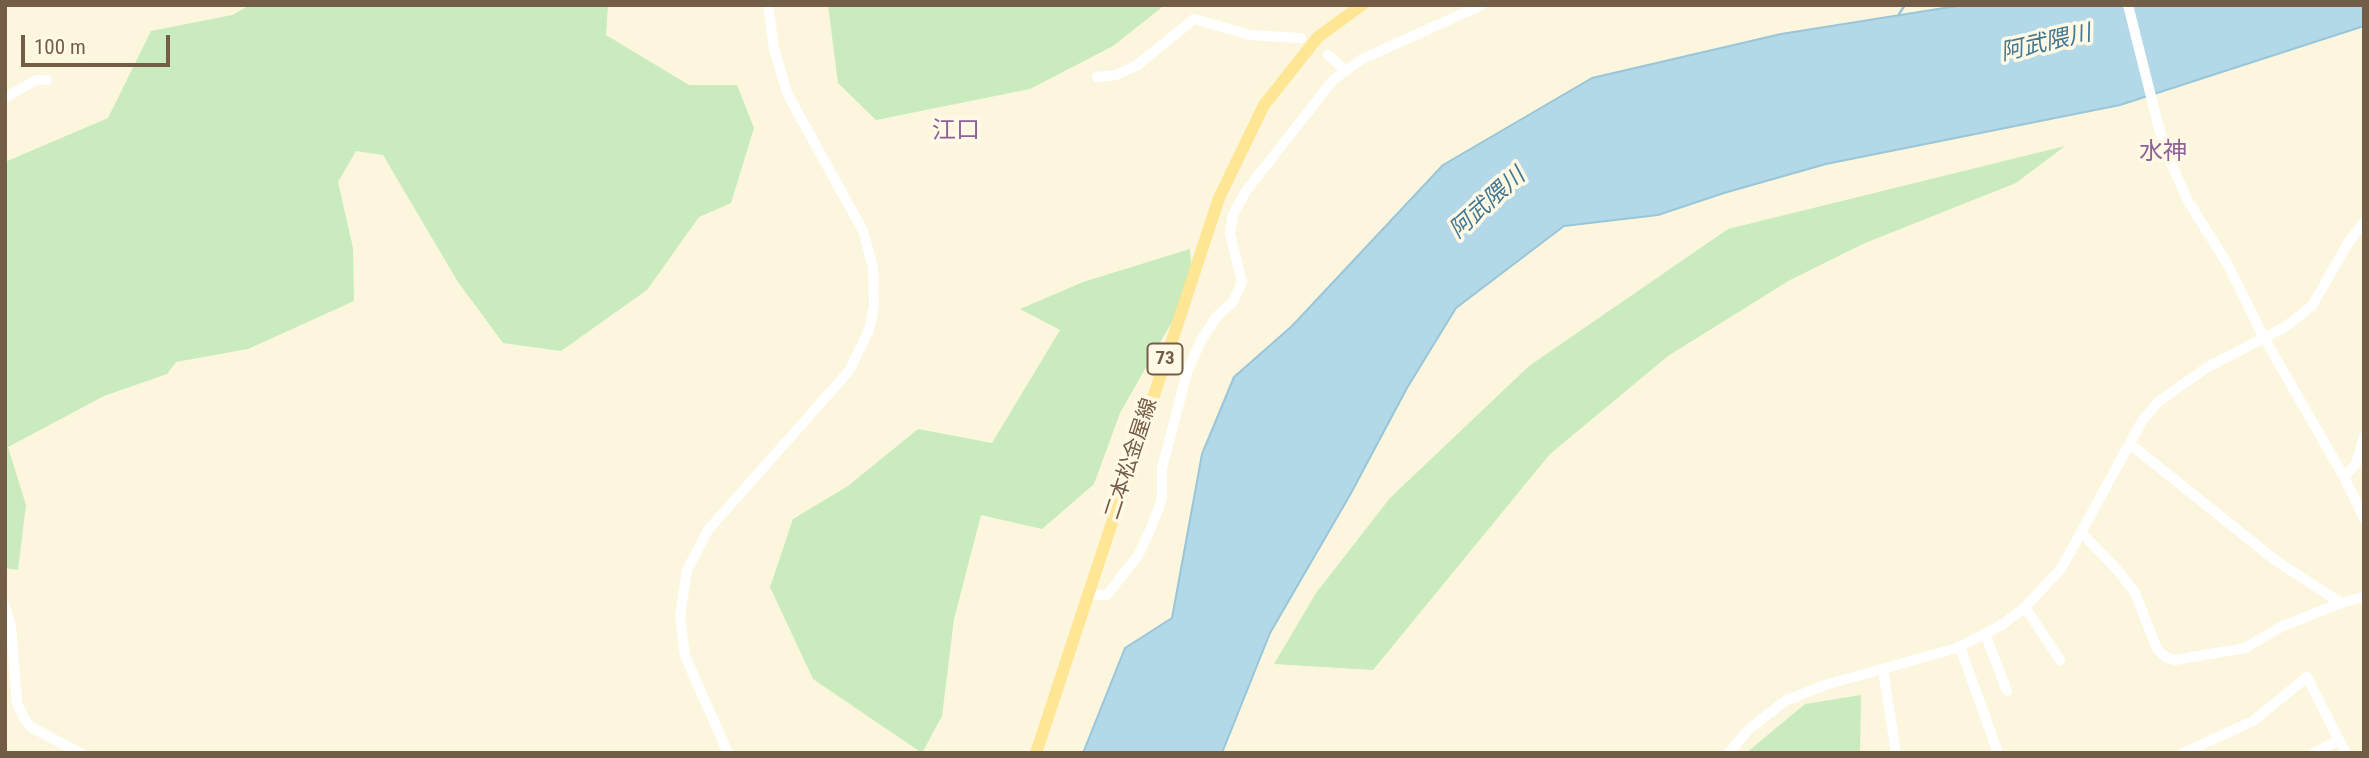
<!DOCTYPE html>
<meta charset="utf-8">
<style>
body{margin:0}
#map{position:relative;width:2369px;height:758px;overflow:hidden;background:#fdf6df;font-family:"Roboto Condensed",sans-serif}
canvas{display:block}
.frame{position:absolute;inset:0;border:7px solid #745d46;pointer-events:none}
.scale{position:absolute;left:21px;top:35px;width:149px;height:32px;box-sizing:border-box;border:4px solid #745d46;border-top:0;padding-left:9px;font-size:21px;line-height:24px;white-space:nowrap;color:#745d46;-webkit-text-stroke:5px #fff9e6;paint-order:stroke}
</style>
<div id="map">
<canvas width="2369" height="758"></canvas>
<div class="frame"></div>
<div class="scale">100 m</div>
</div>
<script>
const context = document.querySelector('canvas').getContext('2d');
context.lineJoin = 'round';
function fillPath(path, color) { context.fillStyle = color; context.fill(path, 'evenodd'); }
const poly = rows => new Path2D(rows.map(r => 'M' + r).join(''));
function strokePath(path, color, width, dash) { context.strokeStyle = color; context.lineWidth = width; context.lineCap = dash ? 'butt' : 'round'; context.setLineDash(dash || []); context.stroke(path); }
function drawText(font, color, halo, rows, align = 'center') {
  context.font = font + ' "Roboto Condensed","Noto Sans JP",sans-serif'; context.lineWidth = 7; context.setLineDash([]); context.textBaseline = 'middle'; context.strokeStyle = halo; context.fillStyle = color; for (const [text, x, y, turn = 0] of rows) {
    context.save(); context.translate(x, y); context.rotate((+turn || 0) * Math.PI / 180); context.textAlign = isNaN(turn) ? turn : align; if (halo) context.strokeText(text, 0, 0); context.fillText(text, 0, 0); context.restore();
  }
}
const green = poly([
 [250,5,608,5,606,35,689,85,737,85,754,128,731,203,699,217,647,290,561,351,503,343,458,282,383,155,356,151,338,182,353,248,354,301,248,349,176,362,167,374,104,396,8,447,26,505,18,570,5,568,5,162,108,118,151,31,232,15],
 [828,5,1165,5,1113,46,1030,89,876,120,838,83],
 [2065,146,2016,183,1865,243,1790,280,1668,356,1550,454,1373,670,1274,664,1316,593,1390,498,1529,366,1728,229],
 [1190,249,1193,285,1120,413,1094,484,1042,529,981,515,954,619,942,716,922,753,813,679,770,587,793,519,848,486,918,429,992,443,1060,330,1020,309,1083,282],
 [1861,695,1860,753,1746,753,1805,704]
]);
const water = poly([
 [1963,5,2364,5,2364,26,2120,105,1826,164,1724,193,1658,215,1564,226,1456,308,1407,388,1350,495,1270,633,1222,753,1083,753,1125,648,1172,618,1202,454,1234,377,1292,326,1443,165,1592,78,1781,34,1963,5]
]);
const stream = poly([
 [1899,14,1905,5]
]);
const minor = poly([
 [2128,5,2164,148,2175,172,2188,201,2228,265,2263,336,2344,477,2364,518],
 [1328,55,1346,71],
 [1097,77,1116,75,1136,66,1194,19,1250,35,1301,38],
 [5,98,36,80,47,80],
 [2130,444,2275,560,2341,603,2364,597],
 [2344,477,2356,464,2364,437],
 [2082,533,2119,572,2135,593,2157,649,2166,657,2175,660,2245,648,2283,626,2341,603],
 [1089,595,1107,595,1139,554,1151,528,1162,499,1162,468,1188,369,1202,339,1217,316,1233,302,1242,282,1230,234,1233,215,1246,191,1333,80,1362,59,1482,5],
 [5,606,11,626,17,703,25,720,31,727,80,753],
 [2025,607,2060,660],
 [1985,634,2007,691],
 [1960,647,1998,753],
 [1883,670,1896,753],
 [2339,740,2346,753],
 [728,753,685,656,680,617,687,570,708,530,849,371,869,330,874,306,873,267,863,231,787,93,774,48,768,5],
 [1729,753,1748,730,1785,701,1825,685,1957,648,2000,626,2023,609,2061,569,2142,421,2158,402,2206,368,2285,327,2312,306,2348,243,2364,222],
 [2183,753,2253,721,2307,677,2339,740,2314,753]
]);
const major = poly([
 [1036,753,1219,198,1264,105,1318,37,1362,5]
]);
const shields = [
 [1165,359,35]
];
const shieldNames = [
 ["73",1165,359]
];
const streetNames = [
 ["二本松金屋線",1132,459,-72]
];
const waterNames = [
 ["阿武隈川",2046,44,-13],
 ["阿武隈川",1488,204,-42]
];
const quarterNames = [
 ["江口",956,132],
 ["水神",2163,153]
];
fillPath(green, '#c9ebbd');
fillPath(water, '#b3d8e7');
strokePath(water, '#99c6d9', 2);
strokePath(stream, '#99c6d9', 2.5);
strokePath(minor, '#fff', 10);
strokePath(major, '#ffe694', 12);
for (const [x, y, w] of shields) { const box = new Path2D(); box.roundRect(x - w / 2, y - 15.5, w, 31, 5); context.fillStyle = '#fff9e6'; context.fill(box); strokePath(box, '#745d46', 2); }
drawText('bold 19px', '#745d46', null, shieldNames);
drawText('21px', '#745d46', '#fff9e6', streetNames);
drawText('italic 23px', '#427891', '#fff9e6', waterNames);
drawText('24px', '#8e6198', '#fff9e6', quarterNames);
</script>
